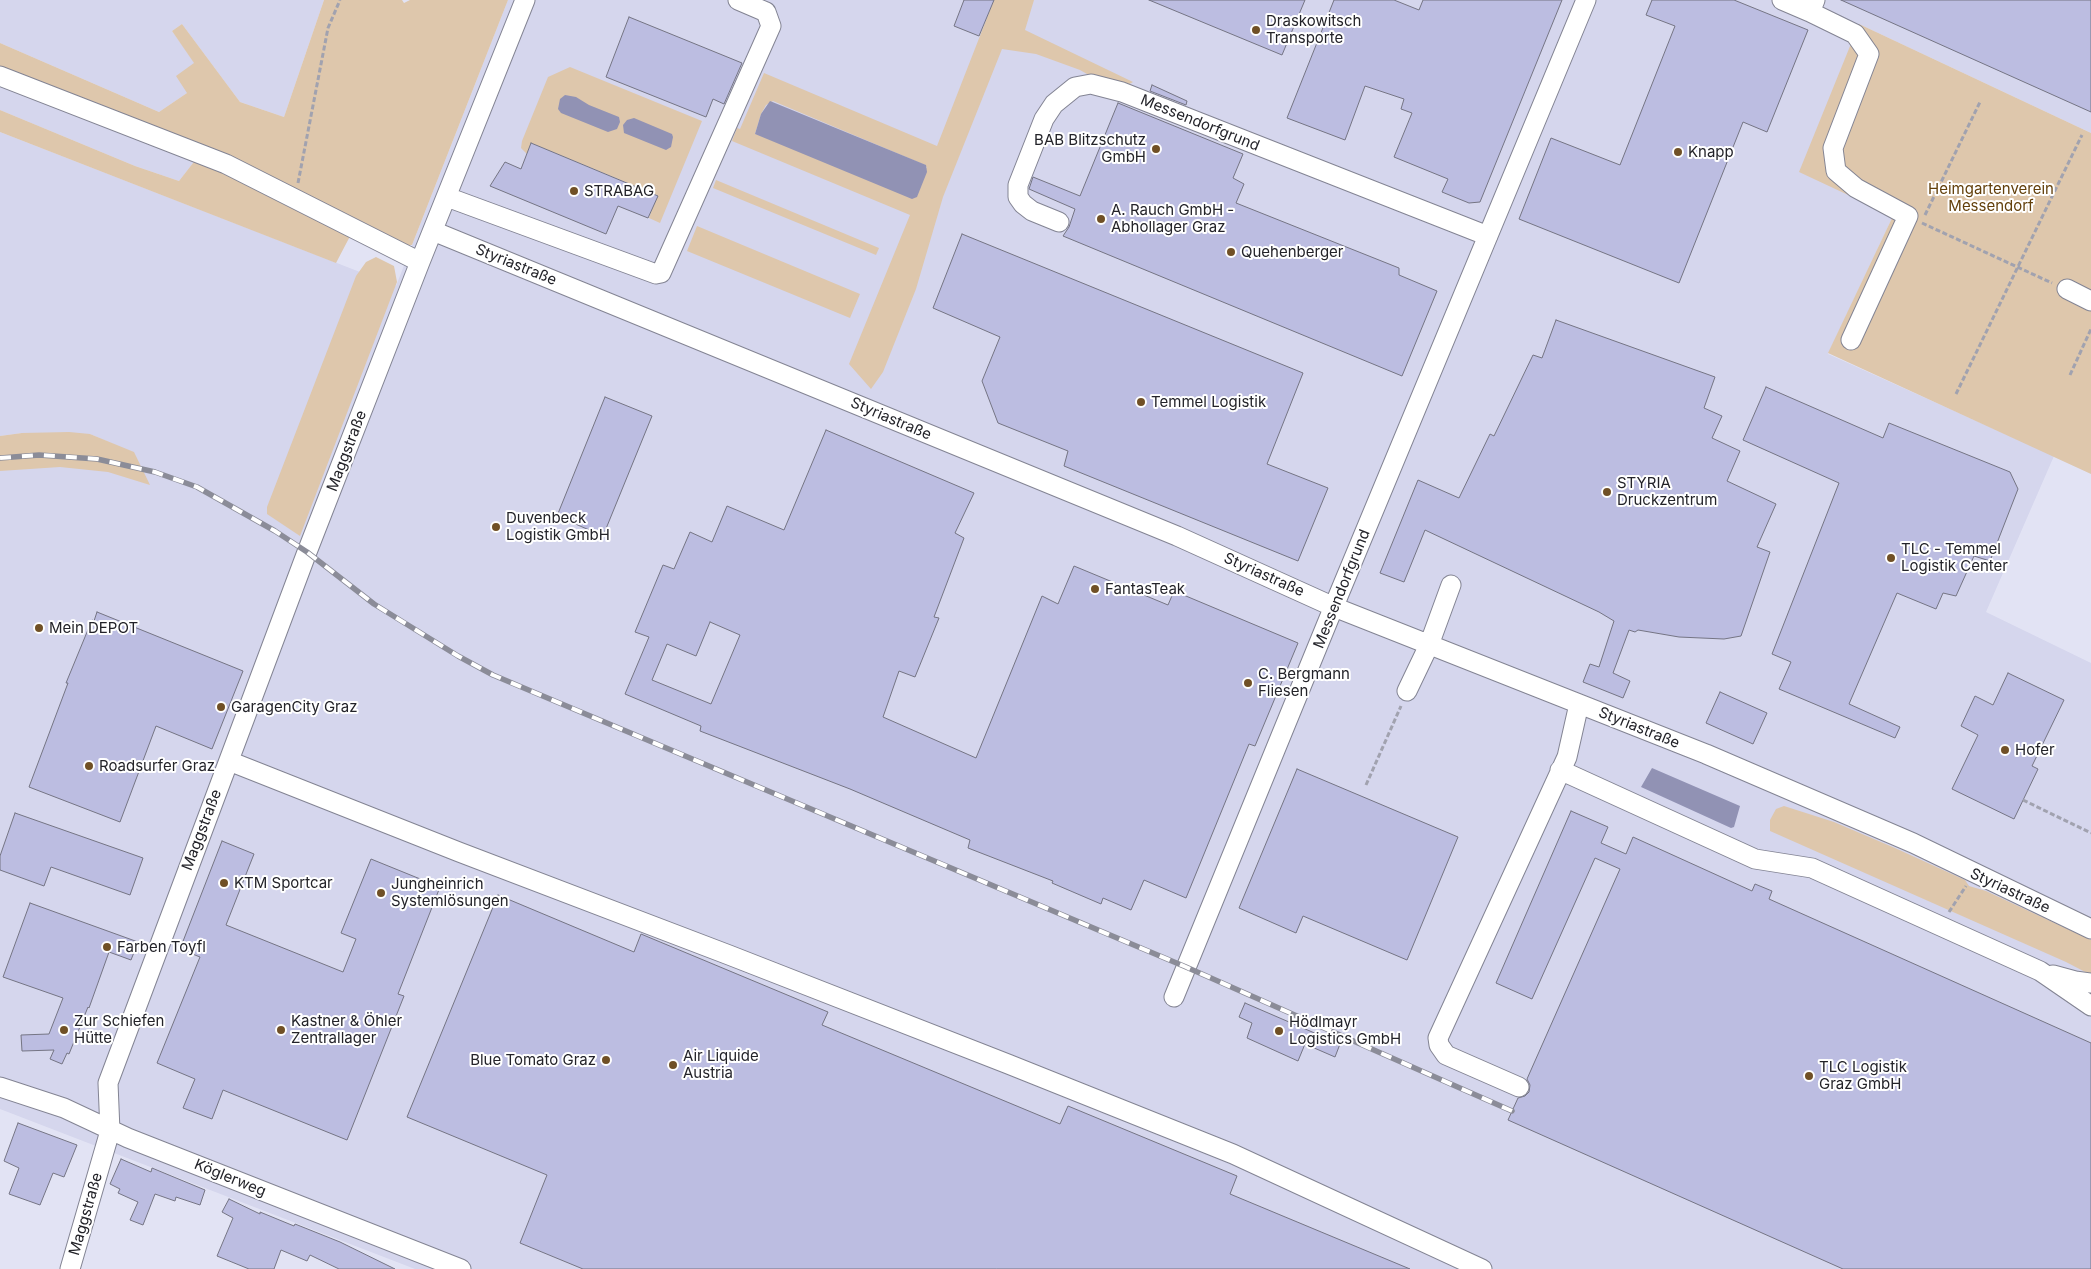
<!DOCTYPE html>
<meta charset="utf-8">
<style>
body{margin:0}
canvas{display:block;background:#e2e3f4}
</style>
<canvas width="2091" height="1269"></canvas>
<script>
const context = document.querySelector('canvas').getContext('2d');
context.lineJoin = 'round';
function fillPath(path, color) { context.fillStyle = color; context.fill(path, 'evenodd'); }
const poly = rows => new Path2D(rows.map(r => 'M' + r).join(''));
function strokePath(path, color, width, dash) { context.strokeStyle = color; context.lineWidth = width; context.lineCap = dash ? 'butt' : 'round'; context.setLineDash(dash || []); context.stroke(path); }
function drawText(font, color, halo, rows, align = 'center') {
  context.font = font + ' Inter,sans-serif'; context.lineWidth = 4; context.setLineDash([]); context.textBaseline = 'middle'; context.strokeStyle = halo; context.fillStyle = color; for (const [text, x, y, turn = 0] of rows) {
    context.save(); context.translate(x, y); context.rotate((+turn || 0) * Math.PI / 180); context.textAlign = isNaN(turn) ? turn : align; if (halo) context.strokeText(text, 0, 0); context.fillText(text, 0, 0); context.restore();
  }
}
const built = poly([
 [0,0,324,0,284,117,240,102,182,24,172,31,195,63,187,93,159,112,0,43],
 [508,0,2091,0,2091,133,1859,24,1893,216,1828,354,2054,456,1986,612,2091,663,2091,1269,415,1269,0,1109,0,448,132,452,90,434,22,433,0,436,0,132,396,286],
 [0,76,200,154,179,181,135,166,0,110]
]);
const green = poly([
 [324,0,402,0,404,3,410,0,508,0,412,245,397,245,358,221,336,263,0,132,0,110,135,166,179,181,200,154,0,76,0,43,159,112,187,93,176,76,194,63,172,31,182,24,240,102,284,117],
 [994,0,1034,0,1025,30,1133,82,1117,91,1080,70,1036,54,1002,49,943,197,916,289,883,372,871,389,849,364,910,215,732,141,737,128,740,129,764,73,937,146],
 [773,101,925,165,927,168,755,134,761,114,766,105],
 [1859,24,2091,133,2091,474,1828,353,1893,216,1799,172],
 [570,67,702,121,660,223,649,218,657,195,531,143,527,154,521,148,522,141,548,77],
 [716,180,879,248,876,255,713,188],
 [697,226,860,294,850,318,687,251],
 [376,257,394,266,397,282,300,536,267,514,267,507,356,276,366,262],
 [69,432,90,434,134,452,150,485,108,472,60,467,0,471,0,436,22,433],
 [1784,806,1834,822,1895,848,1965,880,1969,886,1986,891,2091,940,2091,975,2066,962,1770,831,1770,820,1776,809]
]);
const water = poly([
 [565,95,576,97,589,105,619,117,620,122,617,129,608,132,561,113,558,109,560,99],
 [770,101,926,165,927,172,917,197,912,199,755,134,761,114],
 [634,118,672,134,673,137,671,147,666,150,624,133,623,125,627,120],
 [1652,768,1740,806,1734,827,1731,828,1641,787]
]);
const building = poly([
 [964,0,994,0,979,36,954,26,964,0],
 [1149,0,1305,0,1282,55,1149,0],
 [1334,0,1394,0,1419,10,1423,0,1562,0,1480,202,1469,203,1442,192,1448,179,1394,157,1412,113,1401,109,1404,99,1365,86,1345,140,1287,118,1334,0],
 [1652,0,1734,0,1808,30,1767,132,1743,122,1679,283,1519,219,1551,138,1620,165,1675,26,1646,15,1652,0],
 [1841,0,2091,0,2091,112,1841,0],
 [629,17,742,63,724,104,713,99,706,117,606,77,629,17],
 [1152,85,1187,101,1186,105,1150,91,1152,85],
 [1118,103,1243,154,1233,178,1244,184,1236,203,1399,268,1399,275,1437,291,1402,376,1063,236,1069,227,1075,209,1029,189,1033,177,1080,196,1118,103],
 [531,143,658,196,648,218,618,206,606,234,490,186,505,162,521,169,531,143],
 [962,234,1303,373,1267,464,1328,488,1298,561,1064,466,1068,451,998,423,982,381,1000,337,933,308,962,234],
 [1556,320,1715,377,1704,408,1722,416,1712,438,1740,451,1727,481,1776,504,1757,547,1770,552,1741,636,1724,639,1679,637,1638,630,1635,632,1629,630,1613,673,1630,681,1623,698,1583,682,1590,664,1599,667,1614,621,1599,612,1425,530,1404,582,1380,573,1418,480,1459,498,1490,434,1494,436,1533,355,1542,358,1556,320],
 [1766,387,1883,438,1889,423,2010,472,2018,489,1990,561,1974,556,1956,596,1943,593,1936,609,1897,593,1849,704,1900,727,1895,738,1779,689,1791,662,1772,654,1839,483,1743,440,1766,387],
 [605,397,652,416,603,536,557,516,605,397],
 [826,430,974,493,955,533,964,538,934,617,939,618,915,677,899,671,883,717,976,758,1042,596,1058,604,1074,566,1168,605,1174,591,1298,643,1255,746,1249,744,1186,898,1144,880,1131,910,1103,898,1101,904,1052,883,1053,881,968,848,970,840,850,789,700,731,701,726,625,694,649,637,635,632,663,565,674,569,690,532,712,542,727,506,784,530,826,430],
 [710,622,740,635,711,704,652,680,667,644,696,656,710,622],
 [97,612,243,671,212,749,156,726,120,822,29,787,68,683,66,683,92,620,94,621,97,612],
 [2008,673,2064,700,2032,766,2038,769,2014,819,1952,789,1978,735,1961,726,1975,696,1993,705,2008,673],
 [1720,692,1767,713,1753,744,1706,723,1720,692],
 [1297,769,1458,837,1407,960,1303,916,1296,933,1239,908,1297,769],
 [1571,811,1608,827,1601,843,1626,854,1633,837,1752,891,1755,884,1772,891,1769,899,2091,1043,2091,1269,1843,1269,1508,1120,1518,1098,1525,1096,1529,1092,1530,1085,1527,1079,1620,869,1595,858,1532,999,1496,983,1571,811],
 [15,813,143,858,130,895,51,867,44,886,0,870,0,856,15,813],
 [222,841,254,854,226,925,343,972,356,939,341,933,371,859,440,887,398,994,404,996,347,1140,223,1090,212,1119,183,1108,195,1079,157,1063,200,957,180,949,222,841],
 [498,895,634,952,641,934,828,1012,822,1025,1060,1124,1068,1106,1237,1176,1230,1194,1410,1269,583,1269,520,1243,547,1175,407,1117,498,895],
 [30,903,138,942,131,960,109,952,89,1008,88,1007,69,1054,67,1053,62,1064,50,1059,54,1050,22,1051,21,1035,49,1034,63,998,3,977,30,903],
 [1245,1003,1340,1044,1335,1057,1305,1044,1298,1061,1247,1038,1252,1023,1239,1017,1245,1003],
 [18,1123,77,1145,64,1177,53,1173,40,1205,9,1194,19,1168,4,1161,18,1123],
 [121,1159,151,1172,152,1168,205,1190,200,1205,176,1197,175,1201,155,1194,143,1225,130,1220,138,1202,118,1193,120,1189,110,1184,121,1159],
 [229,1199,260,1214,260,1212,294,1226,295,1224,340,1242,395,1269,339,1269,310,1255,307,1261,281,1250,274,1269,249,1269,217,1256,233,1218,222,1212,229,1199]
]);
const path = poly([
 [298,183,328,28,340,0],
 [1925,215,1980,102],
 [1922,223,2052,283],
 [2070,375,2091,329],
 [1956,394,2082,135],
 [1366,785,1401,706],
 [2023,800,2091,833],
 [1949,912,1966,886]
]);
const minor = poly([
 [1782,0,1810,12,1815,0],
 [1810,12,1855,34,1869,54,1833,148,1836,171,1856,188,1908,216,1851,340],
 [0,76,226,164,420,262],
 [447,197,656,274,661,273,771,26,766,12,738,0],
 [1059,222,1032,211,1023,204,1018,197,1018,185,1044,119,1054,104,1075,87,1091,84,1122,92,1488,236],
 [433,231,1177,536,1334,607,1706,754,1913,843,2091,929],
 [2067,289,2091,301],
 [1407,691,1429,645,1451,585],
 [229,761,459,852,729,955,1008,1064,1233,1154,1482,1269],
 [1560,770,1755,859,1812,868,2040,971,2091,1006],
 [2053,975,2075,981,2091,983],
 [1174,997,1339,594,1586,0],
 [0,1087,64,1108,128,1138,461,1269],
 [1519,1087,1446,1055,1439,1045,1438,1038,1567,757,1579,704],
 [70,1269,110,1131,108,1083,307,552,420,262,525,0]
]);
const rail = poly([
 [0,458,39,455,97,459,155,472,197,487,275,531,307,552,374,604,458,656,493,675,1186,967,1512,1111]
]);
const markers = [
 [1256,30,5,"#705026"],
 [1156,149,5,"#705026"],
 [1678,152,5,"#705026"],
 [574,191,5,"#705026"],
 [1101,219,5,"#705026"],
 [1231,252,5,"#705026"],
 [1141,402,5,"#705026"],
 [1607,492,5,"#705026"],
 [496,527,5,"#705026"],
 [1891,558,5,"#705026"],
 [1095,589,5,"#705026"],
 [39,628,5,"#705026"],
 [1248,683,5,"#705026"],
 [221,707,5,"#705026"],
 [2005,750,5,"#705026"],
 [89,766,5,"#705026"],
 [224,883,5,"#705026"],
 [381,893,5,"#705026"],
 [107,947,5,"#705026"],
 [64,1030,5,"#705026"],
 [281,1030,5,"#705026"],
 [1279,1031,5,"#705026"],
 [606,1060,5,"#705026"],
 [673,1065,5,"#705026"],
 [1809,1076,5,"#705026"]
];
const poiNames = [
 ["Draskowitsch",1266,21],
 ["Transporte",1266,38],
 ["BAB Blitzschutz",1146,140,"right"],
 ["GmbH",1146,157,"right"],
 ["Knapp",1688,152],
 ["STRABAG",584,191],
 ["A. Rauch GmbH -",1111,210],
 ["Abhollager Graz",1111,227],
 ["Quehenberger",1241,252],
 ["Temmel Logistik",1151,402],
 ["STYRIA",1617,483],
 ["Druckzentrum",1617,500],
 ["Duvenbeck",506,518],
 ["Logistik GmbH",506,535],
 ["TLC - Temmel",1901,549],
 ["Logistik Center",1901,566],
 ["FantasTeak",1105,589],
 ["Mein DEPOT",49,628],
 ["C. Bergmann",1258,674],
 ["Fliesen",1258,691],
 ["GaragenCity Graz",231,707],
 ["Hofer",2015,750],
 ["Roadsurfer Graz",99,766],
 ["KTM Sportcar",234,883],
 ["Jungheinrich",391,884],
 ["Systemlösungen",391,901],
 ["Farben Toyfl",117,947],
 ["Zur Schiefen",74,1021],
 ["Hütte",74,1038],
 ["Kastner & Öhler",291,1021],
 ["Zentrallager",291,1038],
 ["Hödlmayr",1289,1022],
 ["Logistics GmbH",1289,1039],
 ["Air Liquide",683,1056],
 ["Austria",683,1073],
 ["Blue Tomato Graz",596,1060,"right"],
 ["TLC Logistik",1819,1067],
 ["Graz GmbH",1819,1084]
];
const streetNames = [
 ["Messendorfgrund",1200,123,22],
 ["Styriastraße",516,265,22],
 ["Styriastraße",891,419,23],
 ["Maggstraße",347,451,-69],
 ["Styriastraße",1264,575,24],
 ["Messendorfgrund",1342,589,-68],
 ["Styriastraße",1639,728,22],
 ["Maggstraße",202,830,-69],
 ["Styriastraße",2010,891,25],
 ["Köglerweg",230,1178,22],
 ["Maggstraße",86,1214,-74]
];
const parkNames = [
 ["Heimgartenverein",1991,189],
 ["Messendorf",1991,206]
];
fillPath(built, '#d5d6ed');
fillPath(green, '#dec7ac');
fillPath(water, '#9192b4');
fillPath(building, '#bcbde1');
strokePath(building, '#757584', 1);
strokePath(minor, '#838493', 21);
strokePath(path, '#a1a2af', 3, [5, 2.5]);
strokePath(minor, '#fff', 19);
strokePath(rail, '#8b8c98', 5.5);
strokePath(rail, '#fff', 4, [11]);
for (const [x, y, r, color] of markers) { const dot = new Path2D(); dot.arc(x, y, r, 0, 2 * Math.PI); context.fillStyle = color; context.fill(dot); strokePath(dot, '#fff', 2); }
drawText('15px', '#232329', '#fff', poiNames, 'left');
drawText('15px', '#232329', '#fff', streetNames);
drawText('15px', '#623f0a', '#fff', parkNames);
</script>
